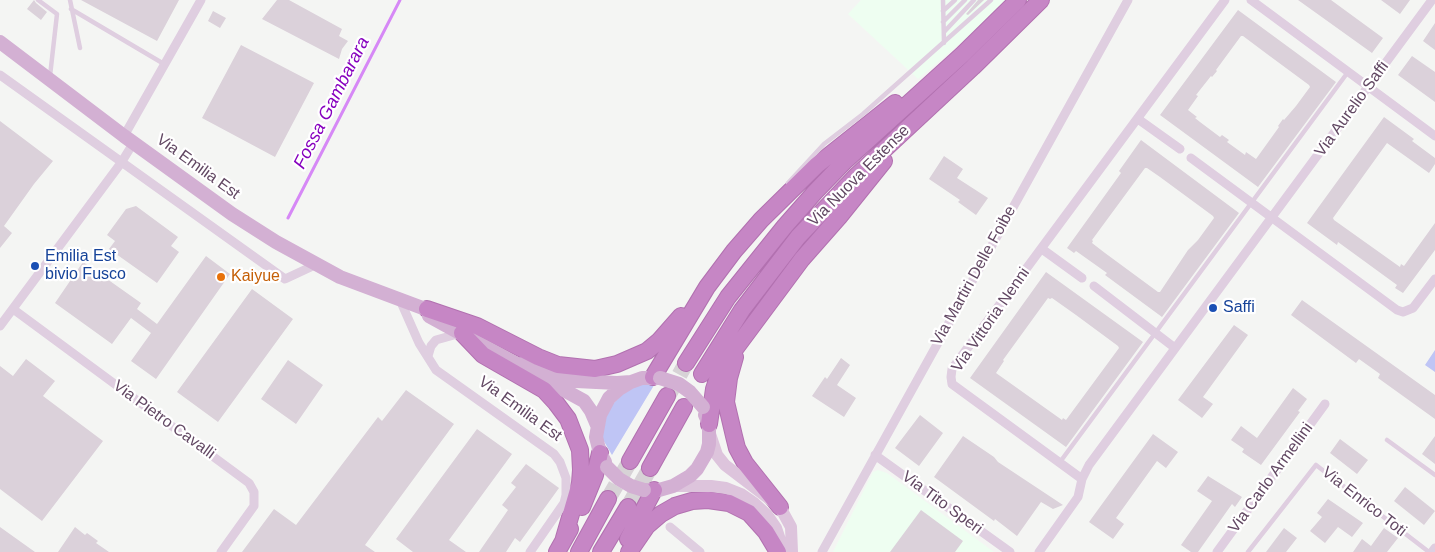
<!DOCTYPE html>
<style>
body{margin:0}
canvas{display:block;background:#f4f5f3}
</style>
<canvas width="1435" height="552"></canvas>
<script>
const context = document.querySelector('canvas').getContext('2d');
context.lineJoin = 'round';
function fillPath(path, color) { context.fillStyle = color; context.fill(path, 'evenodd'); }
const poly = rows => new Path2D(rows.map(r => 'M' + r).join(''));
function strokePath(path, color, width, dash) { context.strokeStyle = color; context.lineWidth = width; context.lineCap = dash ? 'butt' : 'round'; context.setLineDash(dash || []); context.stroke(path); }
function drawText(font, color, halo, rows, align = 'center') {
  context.font = font + ' Arial,sans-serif'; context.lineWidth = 4.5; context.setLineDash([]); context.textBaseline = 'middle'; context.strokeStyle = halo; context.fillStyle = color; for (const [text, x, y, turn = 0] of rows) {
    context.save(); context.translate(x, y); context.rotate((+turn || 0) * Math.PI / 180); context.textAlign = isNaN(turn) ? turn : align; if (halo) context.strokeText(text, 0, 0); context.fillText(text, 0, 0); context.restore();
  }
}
const commercial = poly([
 [861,0,1005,0,976,30,918,79,848,14],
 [878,470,887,473,994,552,833,552,873,472]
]);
const green = poly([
 [1435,350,1435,372,1425,365],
 [656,382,612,455,602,438,605,412,630,386]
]);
const stream = poly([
 [288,218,400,0]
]);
const building = poly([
 [34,0,36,3,47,12,41,20,27,9],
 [81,0,179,0,157,41],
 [277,0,289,0,342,29,339,36,348,41,342,49,339,59,262,19],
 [978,0,984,0,968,15,966,14],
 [1298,0,1331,0,1383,38,1372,53],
 [1381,0,1410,0,1400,14],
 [1238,10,1336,82,1258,187,1160,115],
 [1241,36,1243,36,1267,54,1309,85,1310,87,1296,106,1284,120,1283,119,1278,126,1279,127,1256,159,1246,152,1245,155,1227,142,1229,140,1222,135,1220,137,1200,122,1195,118,1197,117,1188,110,1198,96,1196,95,1211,76,1212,77,1217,71,1216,70],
 [213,11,226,18,220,28,208,21],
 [1435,23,1435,50,1423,41],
 [241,45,314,83,275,157,202,118],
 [1412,56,1435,72,1435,102,1398,75],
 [1384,117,1414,139,1412,141,1435,158,1435,164,1429,173,1387,143,1333,218,1334,220,1400,267,1401,264,1404,266,1435,223,1435,250,1403,293,1395,288,1397,285,1338,242,1337,245,1307,223],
 [0,121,53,161,34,184,4,226,12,233,0,248],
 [1141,140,1239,213,1162,317,1105,275,1107,273,1076,251,1074,253,1067,248,1121,173,1119,171],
 [1145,168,1147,168,1160,177,1213,216,1214,218,1198,240,1188,250,1160,292,1158,292,1105,253,1092,243,1093,241,1092,240],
 [944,156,963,169,957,178,988,198,976,215,958,202,960,200,929,179],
 [136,206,178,237,171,246,179,252,157,283,109,249,115,241,107,235,126,209],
 [206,256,230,274,156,379,131,361,151,333,131,318,112,344,55,303,83,262,141,303,137,309,157,324],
 [1046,272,1143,342,1066,447,970,378],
 [1048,298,1050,299,1052,298,1076,315,1118,346,1119,348,1066,420,1063,418,1062,420,996,373,1004,361,1003,360],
 [252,289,293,319,218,422,177,392],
 [1302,300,1435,395,1435,419,1378,378,1380,374,1359,359,1356,363,1291,315],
 [1234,325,1248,335,1203,397,1213,404,1202,418,1178,400],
 [841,358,850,365,837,385,856,398,844,417,812,396,825,377,827,379],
 [26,359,55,381,43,396,103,441,42,521,0,489,0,366,13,376],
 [288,360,323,385,296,424,261,399],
 [1293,388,1307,399,1298,411,1300,412,1261,465,1242,452,1244,449,1231,440,1241,426,1257,438],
 [406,390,454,424,365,545,375,552,242,552,274,509,296,525,378,417,382,421],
 [920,415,943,433,919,466,895,448],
 [477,429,512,454,449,540,466,552,413,552,396,539],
 [1153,434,1178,452,1166,468,1157,461,1116,518,1124,524,1113,539,1089,522],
 [963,436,994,457,998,462,1063,505,1053,509,1041,502,1017,536,995,519,994,521,934,477],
 [1435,436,1435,464,1422,454],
 [1340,439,1368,460,1357,474,1330,453],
 [526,464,559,488,520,542,515,538,506,552,479,552,508,510,502,505,516,487,511,483],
 [1208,476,1242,497,1235,507,1232,504,1198,552,1191,552,1181,545,1212,501,1197,491],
 [1405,487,1435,511,1424,525,1394,501],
 [1328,499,1363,523,1352,537,1338,527,1325,543,1310,531,1322,517,1317,513],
 [921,510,963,541,955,552,890,552],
 [0,527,35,552,0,552],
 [75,527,85,535,87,533,98,541,96,543,109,552,58,552],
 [1284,528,1297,538,1286,552,1266,552],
 [1384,528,1398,538,1387,552,1353,552,1362,539,1371,546]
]);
const highwayTunnel = poly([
 [668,396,686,363],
 [608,499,630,461],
 [628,507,650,468]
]);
const lane = poly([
 [38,0,57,14,50,76],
 [70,0,80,48],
 [943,0,944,43],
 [71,9,164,64],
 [943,11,955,0],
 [943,22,965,0],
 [944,32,974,0],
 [788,183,824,144,863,114,991,0],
 [1387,440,1435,475],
 [1060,462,1348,72],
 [1248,552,1316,465,1429,552]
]);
const street = poly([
 [1251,0,1435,136],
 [0,75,285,279,315,265],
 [1138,119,1180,149],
 [124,136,201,0],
 [1191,158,1397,310,1403,312,1413,308,1435,279],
 [1042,249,1082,278],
 [1094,286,1175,348],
 [400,300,419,343,436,370,554,454,560,462,566,478,566,495,564,503,530,552],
 [13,309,249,483,254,492,254,506,221,552],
 [0,326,121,163,134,142],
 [428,356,431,346,436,340,461,333],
 [875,455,1010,552],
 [1082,479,952,384,951,377,952,369,1225,0],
 [670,527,700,552],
 [822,552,1128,0],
 [1039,552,1078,497,1082,479,1089,465,1432,0],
 [1217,552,1325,404],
 [1432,552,1435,548]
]);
const secondary = poly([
 [710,434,717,455,725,465,780,507,791,527,792,552],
 [673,486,711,486,726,488,741,494,754,503,767,515,776,528,784,552]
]);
const primary = poly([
 [0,42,124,136,232,214,276,242,340,277,436,313],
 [429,316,584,401,591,411,597,425],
 [527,359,557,376,576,381,617,383,631,382,642,378,660,378],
 [605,462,600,453,596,437,600,415,609,398,619,389,629,383],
 [645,490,659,490,673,486,690,476,697,469,707,452,709,444,709,424,705,415]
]);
const highway = poly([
 [427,309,477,326,538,357,558,365,595,369,617,364,647,351,659,341,681,316],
 [462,333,483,355,544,390,556,403,568,419,580,450,581,470,580,483,564,538],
 [735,357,729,378,726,402,734,436,737,448,745,463,780,507],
 [686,363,728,297,785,226,815,192,845,161,962,55,1018,0],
 [702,374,742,310,798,237,857,175,973,67,1041,0],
 [653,377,707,287,734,251,761,220,817,165,895,103],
 [709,424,714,389,721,368,802,259,839,217,884,161],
 [630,461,667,396],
 [650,468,684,407],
 [582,507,595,475,600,453],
 [628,539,654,490],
 [557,552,570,529],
 [579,552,608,499],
 [601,552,628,507],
 [629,552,647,526,661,514,675,506,692,501,708,500,729,503,749,513,766,532,778,552]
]);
const primaryBridge = poly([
 [660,378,679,384,690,392,703,407],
 [607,467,619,479,631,486,644,490]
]);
const markers = [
 [35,266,5,"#1a4fb4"],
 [221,277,5,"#e8710a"],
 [1213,308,5,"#1a4fb4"]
];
const streetNames = [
 ["Via Aurelio Saffi",1352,109,-54],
 ["Via Emilia Est",198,167,36],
 ["Via Nuova Estense",859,176,-45],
 ["Via Martiri Delle Foibe",974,276,-61],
 ["Via Vittoria Nenni",991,320,-55],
 ["Via Emilia Est",520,409,36],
 ["Via Pietro Cavalli",164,420,36],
 ["Via Carlo Armellini",1271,478,-54],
 ["Via Enrico Toti",1364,502,38],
 ["Via Tito Speri",942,503,36]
];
const transitNames = [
 ["Emilia Est",45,257],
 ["bivio Fusco",45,275],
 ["Saffi",1223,308]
];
const foodNames = [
 ["Kaiyue",231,277]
];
const waterNames = [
 ["Fossa Gambarara",332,103,-63]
];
fillPath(commercial, '#eefef1');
fillPath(green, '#bfc5f5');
strokePath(stream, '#d688f6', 3);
fillPath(building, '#dbd1da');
strokePath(highwayTunnel, '#d7d2d6', 16, [16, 8]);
strokePath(highway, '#b271b0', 18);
strokePath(lane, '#dfcee0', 4.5);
strokePath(street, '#dfcee0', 9);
strokePath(secondary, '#ddc4dc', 12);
strokePath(primary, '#d3b0d3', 14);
strokePath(highway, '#c686c5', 16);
strokePath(primaryBridge, '#d3b0d3', 14);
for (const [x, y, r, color] of markers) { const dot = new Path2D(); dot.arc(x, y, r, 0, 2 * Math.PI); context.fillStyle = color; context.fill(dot); strokePath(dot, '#fff', 2); }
drawText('16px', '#624863', '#fff', streetNames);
drawText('16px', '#164399', '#fff', transitNames, 'left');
drawText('16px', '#c56008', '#fff', foodNames, 'left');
drawText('italic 18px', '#8600be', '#fff', waterNames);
</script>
